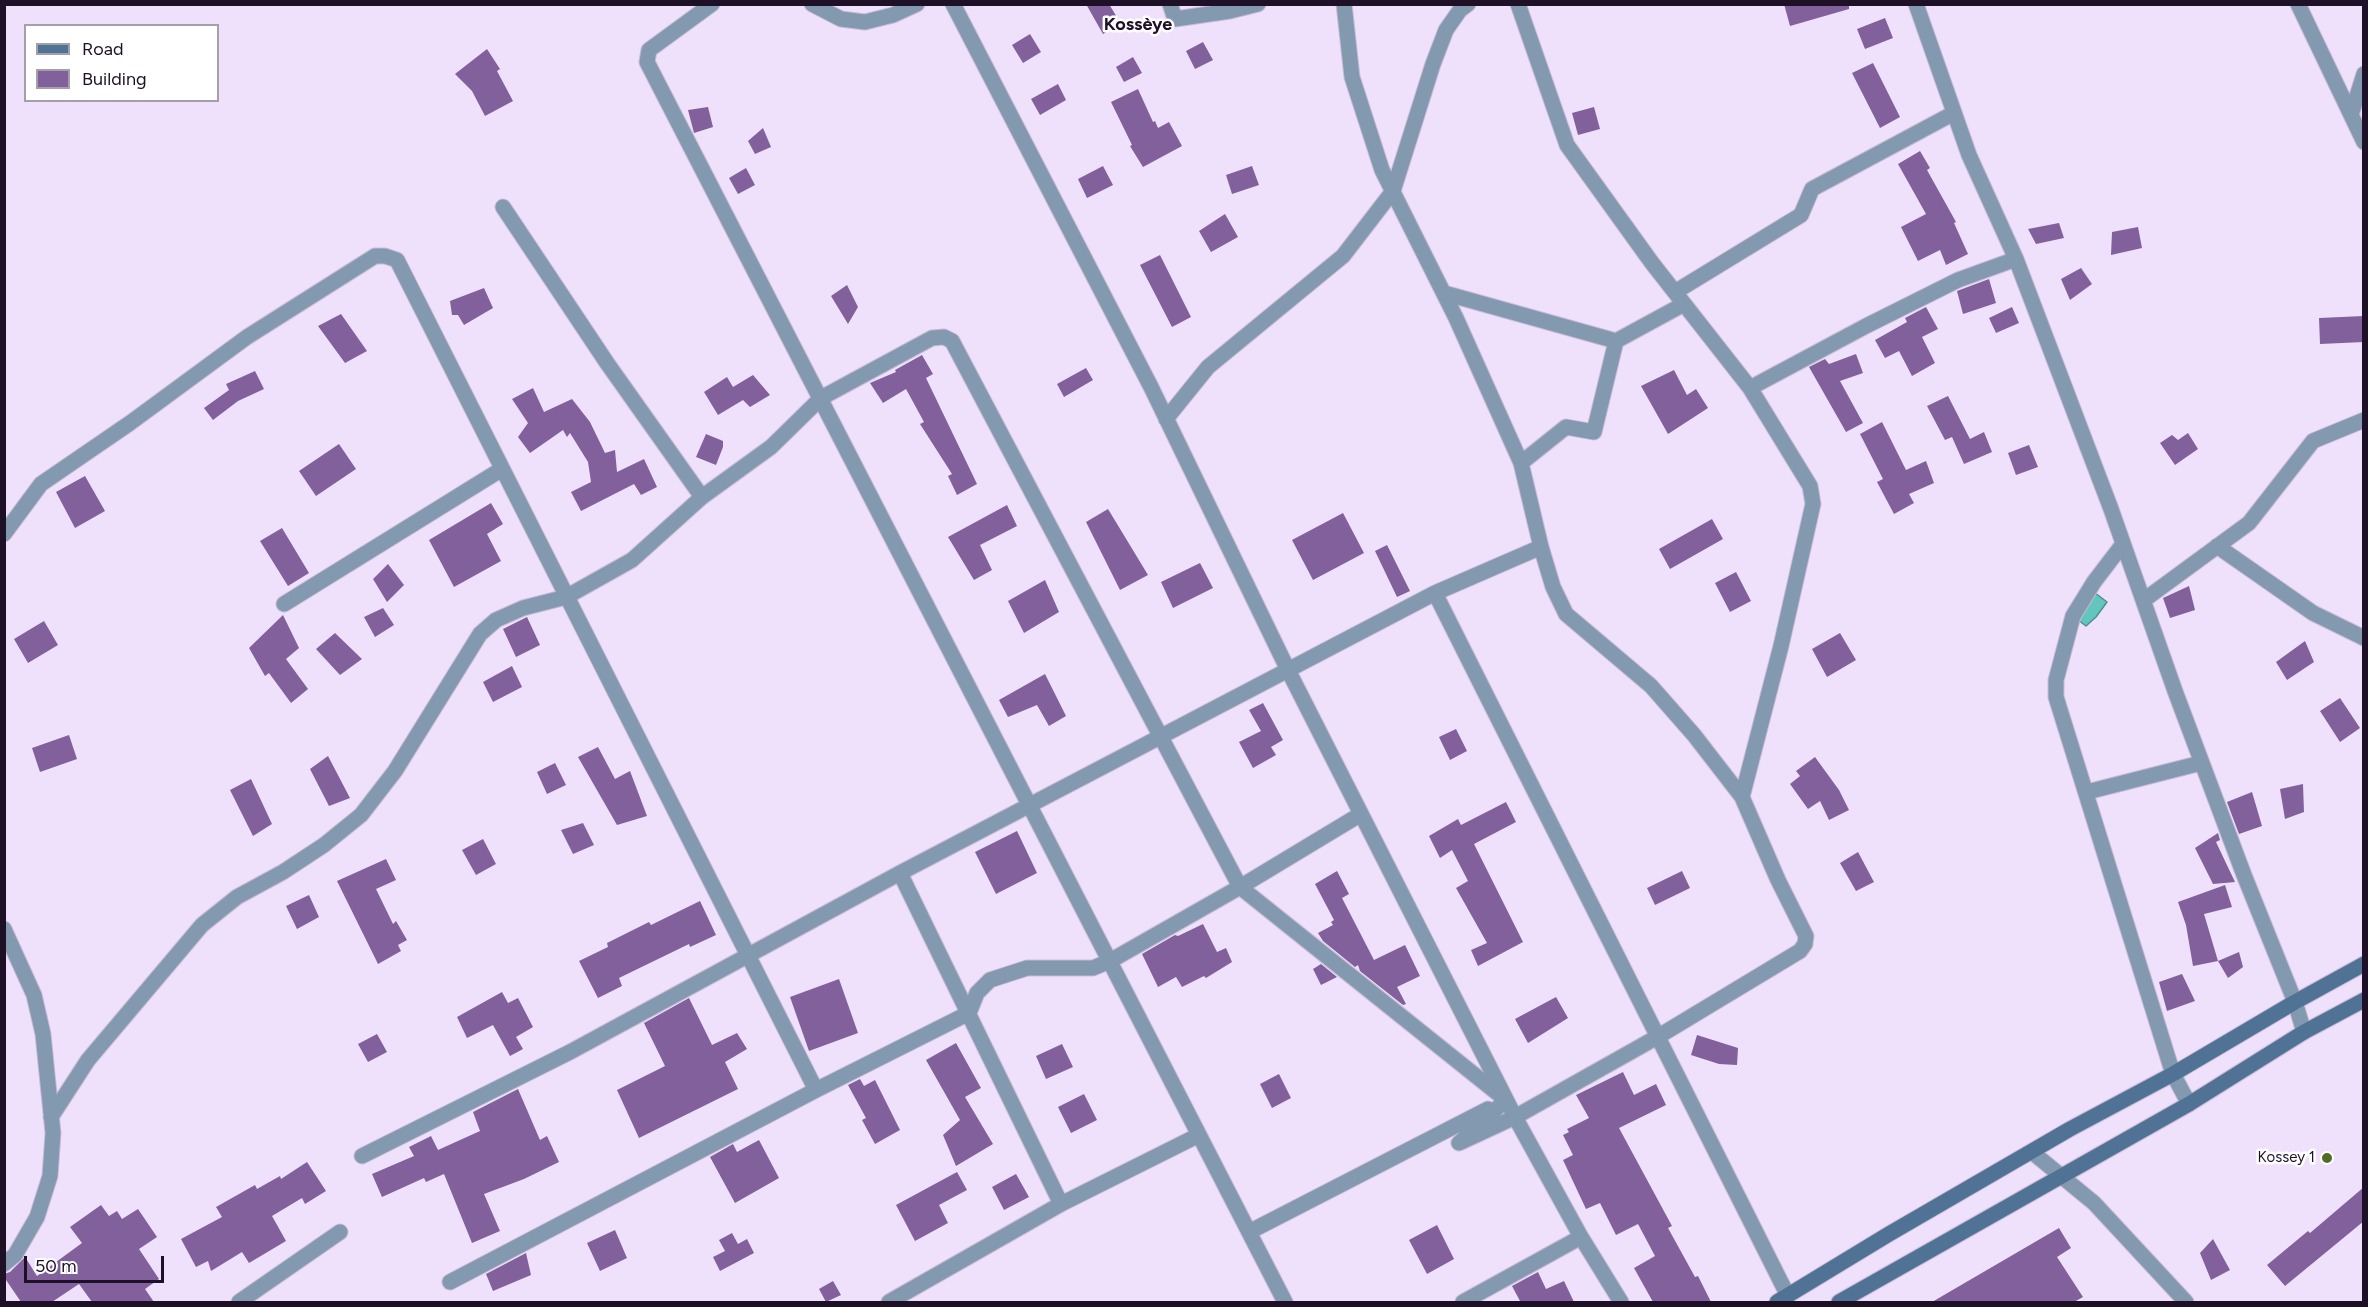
<!DOCTYPE html>
<meta charset="utf-8">
<style>
body{margin:0}
#map{position:relative;width:2368px;height:1307px;overflow:hidden;background:#efe1fc;font-family:Figtree,sans-serif}
canvas{display:block}
.frame{position:absolute;inset:0;border:6px solid #1d1027;pointer-events:none}
.legend{position:absolute;left:24px;top:24px;width:195px;height:78px;box-sizing:border-box;background:#fff;border:2px solid #a59fa9;margin:0;padding:8px 10px;list-style:none;font-size:18px;color:#1d1027}
.legend li{display:flex;align-items:center;gap:12px;height:30px}
.legend b{width:30px;border:2px solid #a59fa9}
.scale{position:absolute;left:24px;top:1256px;width:140px;height:27px;box-sizing:border-box;border:3px solid #1d1027;border-top:0;padding-left:8px;font-size:18px;line-height:21px;white-space:nowrap;color:#1d1027;-webkit-text-stroke:4px #fff;paint-order:stroke}
</style>
<div id="map">
<canvas width="2368" height="1307"></canvas>
<div class="frame"></div>
<ul class="legend">
<li><b style="height:8px;background:#507294"></b>Road</li>
<li><b style="height:16px;background:#81609c"></b>Building</li>
</ul>
<div class="scale">50 m</div>
</div>
<script>
const context = document.querySelector('canvas').getContext('2d');
context.lineJoin = 'round';
function fillPath(path, color) { context.fillStyle = color; context.fill(path, 'evenodd'); }
const poly = rows => new Path2D(rows.map(r => 'M' + r).join(''));
function strokePath(path, color, width, dash) { context.strokeStyle = color; context.lineWidth = width; context.lineCap = dash ? 'butt' : 'round'; context.setLineDash(dash || []); context.stroke(path); }
function drawText(font, color, halo, rows, align = 'center') {
  context.font = font + ' Figtree,sans-serif'; context.lineWidth = 5; context.setLineDash([]); context.textBaseline = 'middle'; context.strokeStyle = halo; context.fillStyle = color; for (const [text, x, y, turn = 0] of rows) {
    context.save(); context.translate(x, y); context.rotate((+turn || 0) * Math.PI / 180); context.textAlign = isNaN(turn) ? turn : align; if (halo) context.strokeText(text, 0, 0); context.fillText(text, 0, 0); context.restore();
  }
}
const water = poly([
 [2090,589,2107,602,2096,617,2086,626,2073,616,2090,589]
]);
const building = poly([
 [1086,4,1109,4,1121,24,1103,34],
 [1784,4,1849,4,1849,9,1790,26],
 [1885,18,1893,38,1865,49,1857,29],
 [1030,34,1041,52,1023,63,1012,45],
 [1203,42,1213,60,1195,69,1186,51],
 [487,49,500,69,497,71,513,101,485,116,472,91,455,74],
 [1133,57,1142,73,1124,82,1116,67],
 [1873,63,1900,117,1880,128,1852,73],
 [1058,84,1066,100,1040,115,1031,99],
 [1138,89,1153,122,1155,121,1158,128,1169,122,1182,146,1143,167,1130,146,1132,145,1111,102],
 [708,107,713,127,694,133,688,110],
 [1594,107,1600,129,1578,135,1572,113],
 [763,128,771,147,755,154,748,141],
 [1920,151,1930,168,1927,170,1956,222,1954,223,1968,254,1946,265,1940,250,1918,261,1901,227,1926,214,1898,164],
 [1103,166,1113,185,1087,198,1078,179],
 [1252,166,1259,185,1232,194,1226,175],
 [746,168,755,185,738,194,729,178],
 [1225,214,1238,237,1211,252,1199,231],
 [2059,223,2064,238,2036,244,2028,229],
 [2138,227,2142,248,2111,255,2112,232],
 [1160,255,1191,317,1172,327,1140,265],
 [2081,268,2092,284,2070,300,2061,279],
 [1989,279,1996,303,1963,314,1957,291],
 [847,285,858,307,848,324,831,296],
 [484,288,493,308,464,325,458,315,452,315,450,301],
 [1926,307,1938,329,1922,337,1935,363,1912,376,1899,351,1885,358,1875,340,1907,322,1905,318],
 [2012,307,2019,323,1996,333,1989,318],
 [341,314,367,351,345,363,318,326],
 [2364,316,2364,342,2320,344,2319,318],
 [1856,354,1863,373,1840,381,1863,423,1846,432,1809,367,1825,359,1829,364],
 [922,355,933,374,926,378,977,484,957,495,948,476,952,474,920,424,924,422,906,389,883,403,870,383,896,372,895,370],
 [1086,368,1093,380,1064,397,1057,384],
 [1674,370,1687,395,1696,389,1708,408,1668,434,1641,386],
 [255,371,264,389,238,401,213,420,204,408,229,390,226,384],
 [753,375,770,395,750,407,743,400,718,415,704,392,727,377,733,387],
 [533,388,544,412,572,399,590,422,605,453,615,450,617,472,644,459,657,487,641,495,634,484,581,511,571,492,591,482,588,462,570,433,567,437,563,430,530,453,518,437,528,423,512,399],
 [1948,396,1970,439,1984,432,1992,452,1964,464,1952,437,1945,440,1927,406],
 [1882,422,1906,470,1926,461,1934,483,1909,494,1914,503,1894,514,1877,482,1883,479,1860,434],
 [2188,433,2198,449,2175,465,2160,443,2172,435,2178,440],
 [706,434,723,441,723,447,716,465,696,457],
 [339,444,356,469,316,496,299,471],
 [2029,445,2038,467,2016,475,2008,453],
 [85,476,105,511,75,528,56,492],
 [491,503,503,524,487,534,501,561,454,587,429,540],
 [1007,505,1017,526,980,545,992,570,974,580,948,537],
 [1108,509,1148,575,1120,590,1086,522],
 [1343,513,1364,553,1313,580,1292,540],
 [1712,519,1723,539,1670,569,1659,549],
 [282,528,309,573,288,586,260,541],
 [1387,545,1410,591,1397,597,1375,551],
 [1200,563,1213,588,1173,608,1161,582],
 [388,564,404,585,387,602,373,579],
 [1736,572,1751,601,1730,612,1715,583],
 [1045,580,1059,612,1024,633,1008,601],
 [2189,586,2195,610,2170,618,2163,598],
 [383,608,394,625,375,637,364,617],
 [283,615,299,648,286,659,308,689,291,703,269,673,265,676,249,648],
 [527,617,540,645,516,657,503,629],
 [44,621,58,645,28,663,14,639],
 [335,633,362,659,340,675,316,649],
 [1840,633,1856,660,1827,677,1812,649],
 [2305,641,2314,662,2287,680,2276,662],
 [512,666,522,687,493,702,483,682],
 [1045,674,1066,716,1049,726,1037,705,1008,717,999,700],
 [2340,698,2360,728,2340,742,2320,711],
 [1263,703,1283,740,1271,747,1276,755,1253,768,1239,742,1261,731,1249,710],
 [1456,729,1467,751,1450,760,1439,737],
 [69,735,77,759,40,772,32,748],
 [598,747,615,779,630,771,647,816,617,825,578,757],
 [328,756,350,798,329,806,310,769],
 [1815,757,1839,790,1849,810,1829,820,1820,801,1808,809,1790,784,1800,776,1796,771],
 [555,763,566,785,547,794,537,772],
 [251,779,272,824,253,836,230,790],
 [2303,784,2304,812,2285,819,2280,789],
 [2252,792,2262,826,2239,834,2227,802],
 [1506,802,1516,822,1474,844,1523,942,1478,966,1471,950,1487,943,1456,888,1468,881,1452,850,1440,858,1429,836,1458,819,1461,825],
 [583,823,594,845,573,854,561,830],
 [1017,831,1037,873,996,894,975,852],
 [2218,833,2220,840,2216,842,2235,882,2213,884,2195,848],
 [483,839,496,864,476,875,462,850],
 [1858,852,1874,882,1856,891,1840,863],
 [386,859,396,880,376,889,393,924,396,921,407,940,398,945,401,951,378,964,337,881],
 [1337,871,1349,894,1342,898,1374,960,1405,945,1420,976,1397,987,1406,1004,1403,1005,1360,971,1358,965,1355,967,1323,941,1318,933,1333,925,1331,922,1334,920,1315,884],
 [1682,871,1690,888,1655,905,1647,888],
 [2225,885,2232,907,2204,914,2218,961,2193,966,2186,925,2178,902],
 [309,895,319,917,297,929,286,906],
 [700,901,716,935,690,947,689,944,619,978,622,986,598,998,579,961,608,947,607,943,649,922,651,925],
 [1203,924,1217,952,1226,948,1232,962,1206,978,1204,976,1182,987,1176,977,1158,987,1142,954,1175,935,1178,936],
 [2239,952,2243,967,2228,978,2218,961],
 [1321,964,1337,977,1321,985,1313,969],
 [2182,974,2195,1001,2167,1011,2159,982],
 [839,979,858,1033,809,1051,790,997],
 [502,992,508,1003,518,998,533,1027,516,1037,523,1049,510,1056,493,1025,467,1038,457,1017],
 [1556,997,1568,1018,1528,1043,1515,1019],
 [689,998,712,1045,737,1033,747,1049,725,1062,738,1089,639,1138,617,1090,665,1066,644,1023],
 [377,1034,387,1052,368,1062,358,1044],
 [1697,1035,1738,1048,1737,1065,1719,1064,1691,1055],
 [956,1043,981,1088,965,1097,993,1144,956,1166,943,1135,960,1120,926,1060],
 [1062,1044,1073,1067,1046,1079,1036,1056],
 [1623,1072,1634,1095,1656,1084,1666,1105,1619,1128,1672,1226,1668,1228,1695,1277,1698,1276,1711,1302,1653,1302,1634,1268,1655,1256,1638,1224,1616,1235,1600,1203,1586,1209,1563,1160,1573,1155,1563,1135,1569,1132,1567,1129,1589,1118,1576,1095],
 [1279,1074,1291,1098,1272,1108,1260,1084],
 [860,1079,864,1086,875,1080,900,1130,875,1144,862,1120,866,1118,848,1085],
 [518,1089,540,1140,547,1136,559,1162,524,1179,484,1194,500,1231,472,1243,444,1174,426,1182,424,1178,382,1197,372,1174,414,1156,409,1147,431,1136,438,1150,480,1131,473,1112],
 [1084,1094,1097,1120,1071,1133,1058,1107],
 [759,1140,779,1178,735,1203,710,1157,733,1144,737,1152],
 [307,1162,326,1191,305,1204,302,1198,272,1216,286,1241,249,1263,242,1252,211,1271,208,1261,196,1267,181,1239,222,1217,216,1207,255,1185,257,1189,280,1176,281,1179],
 [957,1172,967,1190,939,1205,948,1223,915,1241,896,1205],
 [1016,1174,1029,1197,1004,1210,992,1187],
 [2364,1187,2364,1221,2285,1286,2267,1265,2308,1231,2310,1233],
 [101,1205,109,1216,117,1211,122,1219,138,1209,157,1237,139,1249,159,1279,145,1289,154,1302,92,1302,79,1284,52,1302,21,1302,4,1277,4,1274,10,1272,25,1257,37,1276,82,1243,70,1227],
 [1437,1225,1454,1259,1427,1274,1409,1240],
 [2059,1228,2071,1248,2057,1257,2083,1297,2074,1302,1932,1302],
 [615,1230,627,1258,600,1271,587,1243],
 [732,1233,738,1244,747,1239,754,1253,720,1271,713,1257,725,1251,719,1240],
 [2213,1239,2230,1270,2211,1280,2200,1253],
 [526,1253,531,1275,493,1291,486,1274],
 [1538,1272,1546,1289,1564,1281,1574,1302,1516,1302,1520,1301,1512,1286],
 [833,1281,841,1295,826,1302,819,1289]
]);
const street = poly([
 [712,4,649,50,647,62,1285,1302],
 [812,4,841,19,865,22,893,15,917,4],
 [953,4,1151,387,1288,670,1515,1117,1581,1237,1621,1302],
 [1170,4,1175,19,1230,11,1258,4],
 [1344,4,1352,77,1382,170,1456,318,1521,463,1541,547,1553,587,1566,614,1651,686,1694,735,1742,797,1778,880,1806,936,1805,944,1800,951,1659,1036,1515,1117,1459,1143,1506,1100],
 [1518,4,1567,145,1652,263,1750,388,1810,486,1813,504,1781,646,1742,797],
 [1916,4,1969,155,2016,259,2111,509,2175,691,2244,875,2295,1002,2304,1032],
 [2298,4,2364,142],
 [2351,115,2364,74],
 [503,207,607,363,702,497,771,447,821,398,932,338,944,337,952,341,1240,887,1506,1100],
 [1675,292,1801,215,1812,189,1954,113],
 [1444,293,1616,341,1684,304],
 [1750,388,1866,326,1958,280,2016,259],
 [1166,419,1208,367,1343,256,1393,191,1433,64,1446,30,1460,10,1468,4],
 [1521,463,1566,427,1594,432,1616,341],
 [4,534,41,484,130,423,247,337,375,256,385,256,397,260,816,1090],
 [2123,544,2094,582,2073,616,2056,680,2056,697,2173,1074,2189,1104],
 [2217,546,2313,613,2364,638],
 [1435,593,1788,1296],
 [2144,600,2249,523,2313,441,2364,420],
 [284,604,502,469],
 [2087,792,2201,763],
 [900,873,1061,1204],
 [4,929,34,995,43,1034,53,1133,50,1176,37,1217,15,1255,4,1264],
 [51,1117,88,1060,202,925,237,897,283,872,324,845,361,815,395,771,480,634,496,620,523,608,566,597,632,560,702,497],
 [2032,1152,2094,1203,2186,1302],
 [362,1156,570,1052,900,873,1435,593,1541,547],
 [1249,1232,1488,1109],
 [450,1282,816,1090,969,1013,977,993,990,980,1027,968,1093,968,1110,961,1240,887,1361,814],
 [239,1302,340,1232],
 [889,1302,1061,1204,1199,1135],
 [1463,1302,1581,1237]
]);
const secondary = poly([
 [1777,1302,1889,1234,2070,1129,2173,1074,2295,1002,2364,964],
 [1839,1302,2189,1104,2304,1032,2364,1000]
]);
const markers = [
 [2327,1158,6,"#4f6e23"]
];
const poiNames = [
 ["Kossey 1",2315,1158]
];
const quarterNames = [
 ["Kossèye",1138,25]
];
fillPath(water, '#62c6bf');
strokePath(water, '#4d8f91', 1.5);
fillPath(building, '#81609c');
strokePath(street, '#c9bbd6', 17);
strokePath(secondary, '#c9bbd6', 17);
strokePath(street, '#8299b0', 15);
strokePath(secondary, '#507294', 15);
for (const [x, y, r, color] of markers) { const dot = new Path2D(); dot.arc(x, y, r, 0, 2 * Math.PI); context.fillStyle = color; context.fill(dot); strokePath(dot, '#fff', 2); }
drawText('15px', '#1d1027', '#fff', poiNames, 'right');
drawText('bold 18px', '#1d1027', '#fff', quarterNames);
</script>
